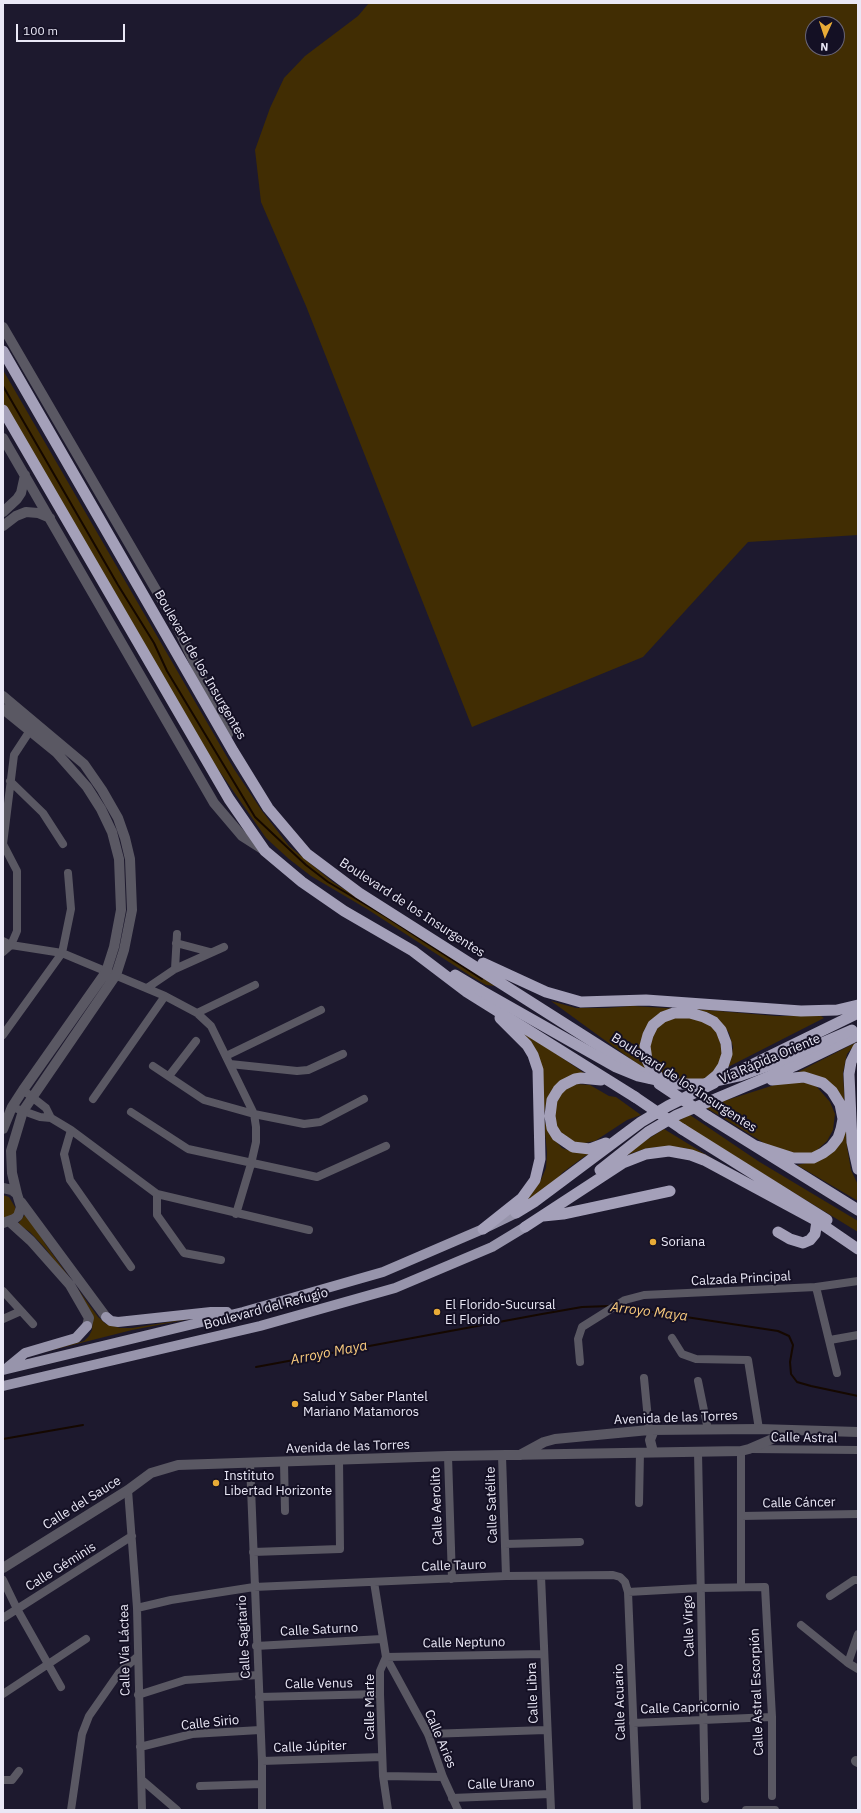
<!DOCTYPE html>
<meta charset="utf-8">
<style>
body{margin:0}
#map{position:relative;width:861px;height:1813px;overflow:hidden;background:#1d192e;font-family:"IBM Plex Sans",sans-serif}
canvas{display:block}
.frame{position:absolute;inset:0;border:4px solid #eae8f6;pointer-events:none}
.north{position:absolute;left:805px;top:16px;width:40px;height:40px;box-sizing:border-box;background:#141024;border:1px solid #6a6678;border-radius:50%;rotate:183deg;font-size:11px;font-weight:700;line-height:16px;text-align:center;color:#eae8f6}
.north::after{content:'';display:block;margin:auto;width:14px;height:18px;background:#e8ab37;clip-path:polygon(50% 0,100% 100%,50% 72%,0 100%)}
.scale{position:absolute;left:16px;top:24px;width:109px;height:18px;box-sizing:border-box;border:2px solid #eae8f6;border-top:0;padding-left:5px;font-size:12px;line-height:14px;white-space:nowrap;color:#eae8f6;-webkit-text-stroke:3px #141024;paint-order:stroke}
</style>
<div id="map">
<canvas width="861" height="1813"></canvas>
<div class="frame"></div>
<div class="north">N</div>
<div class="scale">100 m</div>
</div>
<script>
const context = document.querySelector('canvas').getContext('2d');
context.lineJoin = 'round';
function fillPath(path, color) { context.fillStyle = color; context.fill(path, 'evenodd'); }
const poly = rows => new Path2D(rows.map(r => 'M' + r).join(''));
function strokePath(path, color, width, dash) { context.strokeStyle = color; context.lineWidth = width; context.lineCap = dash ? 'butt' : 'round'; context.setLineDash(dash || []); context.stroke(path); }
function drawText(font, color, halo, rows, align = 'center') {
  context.font = font + ' "IBM Plex Sans",sans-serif'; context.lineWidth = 4; context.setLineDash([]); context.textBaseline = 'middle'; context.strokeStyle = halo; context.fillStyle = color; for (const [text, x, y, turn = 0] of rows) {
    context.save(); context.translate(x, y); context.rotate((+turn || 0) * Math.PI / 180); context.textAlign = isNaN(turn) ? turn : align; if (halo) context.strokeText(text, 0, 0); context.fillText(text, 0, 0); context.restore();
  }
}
const green = poly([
 [369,3,858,3,858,535,748,542,643,657,472,727,306,306,261,202,255,150,270,108,284,78,305,56,358,16],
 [813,24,837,24,837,48,813,48],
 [3,370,234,769,262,811,289,846,333,882,495,986,486,985,469,975,367,909,311,876,289,859,266,838,206,752,3,403],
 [551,1001,576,1008,606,1008,633,1006,681,1009,644,1030,640,1051,647,1071],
 [695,1009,776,1016,821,1016,824,1018,728,1067,731,1060,733,1047,729,1033,716,1017,709,1013],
 [689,1016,705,1020,717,1031,723,1052,716,1070,704,1079,666,1079,652,1064,649,1039,662,1022,676,1017],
 [516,1026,587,1075,547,1100,544,1113,543,1081],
 [857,1042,847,1054,843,1073,847,1147,851,1170,858,1185,858,1201,797,1165,817,1161,841,1134,836,1093,796,1073],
 [787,1081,809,1083,817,1087,830,1102,835,1114,833,1130,827,1141,815,1152,807,1156,772,1148,705,1107],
 [576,1084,590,1085,609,1096,616,1097,641,1115,627,1120,595,1141,580,1144,570,1141,555,1127,554,1106,562,1091],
 [690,1115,758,1161,858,1221,858,1232,677,1121],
 [544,1120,550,1135,562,1148,570,1151,598,1150,585,1156,562,1173,555,1183,524,1204,540,1182,546,1168,547,1153],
 [664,1129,713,1159,745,1178,686,1148,657,1147,644,1149,616,1159],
 [3,1195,9,1197,15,1207,15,1212,12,1217,3,1219],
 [26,1213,46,1245,98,1317,106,1324,120,1328,132,1328,200,1317,132,1330,25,1357,84,1341,89,1336,92,1330,93,1319,75,1288,45,1248,30,1232,18,1224]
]);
const stream = poly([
 [3,386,118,585,154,643,167,671,255,817,306,865,328,882,385,916,482,979],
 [620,1307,778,1331,789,1336,793,1345,790,1362,791,1374,797,1382,811,1386,858,1396],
 [256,1367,542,1314,582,1307,610,1306],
 [3,1439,83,1425]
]);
const minor = poly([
 [10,781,43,813,63,844],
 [3,844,14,755,33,726],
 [3,844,17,871,17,931,11,945,3,952],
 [3,941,11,945,62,953,165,996,197,1013,211,1026,254,1114,256,1127,256,1142,251,1164,236,1214],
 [176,943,210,952],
 [175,969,177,934],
 [147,988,175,969,224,947],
 [197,1013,255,985],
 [3,1035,62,953,71,909,68,873],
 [226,1056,321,1010],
 [230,1064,297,1071,308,1070,343,1054],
 [153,1066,204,1100,254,1114,304,1124,320,1122,364,1099],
 [169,1076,196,1041],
 [23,1090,46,1108,51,1118,71,1130,157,1194,309,1230],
 [93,1099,165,996],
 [12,1107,40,1117,51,1118],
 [131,1112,188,1149,317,1177,386,1146],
 [71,1130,64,1154,70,1180,131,1267],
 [157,1194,157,1215,184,1253,221,1260],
 [816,1287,837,1373],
 [3,1291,33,1324],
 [3,1319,21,1311],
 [672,1338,682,1354,696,1359,748,1360,759,1429],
 [830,1340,858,1335],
 [580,1362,578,1339,582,1327,625,1300,644,1295,816,1287,858,1281],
 [644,1378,649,1430],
 [698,1381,708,1430],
 [751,1449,858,1450],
 [698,1452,705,1799],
 [448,1456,452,1579],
 [502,1456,506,1576],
 [284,1462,285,1511],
 [250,1463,262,1761,262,1810],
 [128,1490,137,1608,142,1810],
 [639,1503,640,1452],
 [741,1516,858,1514],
 [505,1544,580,1542],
 [253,1552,340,1549,339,1460],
 [541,1576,551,1810],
 [3,1580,17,1609,61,1687],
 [374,1582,386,1657,380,1671,380,1694,383,1776,388,1810],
 [741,1587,741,1451],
 [628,1592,700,1588,765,1587,772,1717,772,1796],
 [830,1596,854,1580,858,1580],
 [137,1608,171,1600,254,1587,506,1576,613,1575,620,1577,625,1582,628,1592,637,1810],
 [3,1618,132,1536],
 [801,1625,848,1663,858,1669],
 [256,1646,382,1639],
 [848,1663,858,1634],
 [3,1694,86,1639],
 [138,1695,185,1680,258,1675],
 [259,1697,380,1694],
 [633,1723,772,1717],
 [428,1734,546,1730],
 [140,1747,192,1734,260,1730],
 [262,1761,382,1757],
 [383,1776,443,1777],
 [3,1780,12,1780,19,1771],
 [142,1780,177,1810],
 [200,1786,262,1784],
 [452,1798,550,1794],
 [71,1810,82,1734,89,1716,119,1673,137,1657],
 [458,1810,443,1777,428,1734,386,1657,543,1654],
 [746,1810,775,1810]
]);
const tertiary = poly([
 [3,327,177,626,228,734],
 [3,438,214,803,242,836,264,850],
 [3,512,17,499,21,493,25,475],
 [3,526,16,516,26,512,38,513,50,518],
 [3,696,84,764,102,790,118,818,125,838,130,859,132,910,124,950,116,975,23,1111,11,1151,12,1173,17,1194],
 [3,709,56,752,87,787,101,809,112,832,119,859,121,910,114,947,106,972,23,1090,12,1107,3,1129],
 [3,1188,12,1190,17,1194,21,1207,18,1216,14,1219,3,1223],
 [21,1202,106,1317],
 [10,1222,31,1241,70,1285,89,1318,87,1326],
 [653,1452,650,1440,654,1430],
 [520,1455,544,1442,555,1439,649,1430,759,1429,858,1432],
 [3,1568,128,1490,151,1473,178,1465,448,1456,741,1451,749,1449,791,1431],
 [856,1761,858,1762]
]);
const primary = poly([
 [106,1317,111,1321,118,1322,211,1312,227,1312],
 [8,1367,25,1353,76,1338,87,1326],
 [3,1370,243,1312,383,1272,483,1229,516,1213],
 [3,1386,260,1326,395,1288,492,1247,525,1227]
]);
const trunk = poly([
 [3,351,233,751,268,808,307,854,359,893,650,1078],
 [3,410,229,799,265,851,302,882,344,911,413,951,467,992,635,1097],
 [483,963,546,992,581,1002,646,1000,801,1011,837,1010,858,1005],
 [455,975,480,990],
 [858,1048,851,1062,849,1074,852,1142,858,1169],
 [733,1074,858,1013],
 [601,1080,581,1078,575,1079,563,1085,558,1090,552,1100,550,1116,552,1128,557,1136,573,1147,590,1149,606,1143],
 [661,1080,651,1068,647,1060,645,1046,648,1035,653,1025,663,1017,674,1013,690,1013,704,1017,714,1022,721,1030,726,1043,727,1054,723,1066,717,1075,705,1085],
 [707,1116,858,1210],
 [682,1129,827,1220],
 [756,1146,793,1158,813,1158,823,1153,831,1147,838,1138,841,1129,843,1119,840,1104,832,1091,823,1083,804,1077,772,1080],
 [600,1170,648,1132,677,1115,794,1066,858,1035],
 [516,1213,534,1202,641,1122,668,1106,714,1083],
 [543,1216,563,1214,670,1191],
 [525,1227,623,1163,646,1154,669,1151,691,1155,704,1160,817,1221,858,1249],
 [483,1229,522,1198,535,1180,540,1159,538,1070,533,1055,527,1045,500,1018],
 [778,1232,790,1239,803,1243,810,1240,815,1234,817,1221]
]);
const trunkBridge = poly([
 [480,990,616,1067,638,1076,674,1084,703,1084,739,1076,778,1062,852,1030],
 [659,1084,707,1116],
 [635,1097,682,1129]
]);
const markers = [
 [653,1242,4,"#e8ab37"],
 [437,1312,4,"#e8ab37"],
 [295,1404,4,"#e8ab37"],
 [216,1483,4,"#e8ab37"]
];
const streetNames = [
 ["Boulevard de los Insurgentes",200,665,60],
 ["Boulevard de los Insurgentes",412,908,33],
 ["Vía Rápida Oriente",770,1059,-23],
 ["Boulevard de los Insurgentes",684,1083,33],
 ["Calzada Principal",741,1279,-3],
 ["Boulevard del Refugio",266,1309,-15],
 ["Avenida de las Torres",676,1418,-2],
 ["Calle Astral",804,1438,1],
 ["Avenida de las Torres",348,1447,-2],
 ["Calle del Sauce",82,1503,-32],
 ["Calle Cáncer",799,1503,-1],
 ["Calle Satélite",492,1505,-92],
 ["Calle Aerolito",437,1506,-92],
 ["Calle Tauro",454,1566,-2],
 ["Calle Géminis",61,1567,-32],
 ["Calle Virgo",689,1626,-92],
 ["Calle Saturno",319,1630,-3],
 ["Calle Sagitario",244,1637,-93],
 ["Calle Neptuno",464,1643,-1],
 ["Calle Vía Láctea",125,1650,-91],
 ["Calle Venus",319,1684,-1],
 ["Calle Astral Escorpión",757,1692,-92],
 ["Calle Libra",533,1693,-92],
 ["Calle Acuario",620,1702,-92],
 ["Calle Marte",370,1707,-90],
 ["Calle Capricornio",690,1708,-2],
 ["Calle Sirio",210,1723,-6],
 ["Calle Aries",440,1739,67],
 ["Calle Júpiter",310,1747,-2],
 ["Calle Urano",501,1784,-2]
];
const poiNames = [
 ["Soriana",661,1242],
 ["El Florido-Sucursal",445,1305],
 ["El Florido",445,1320],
 ["Salud Y Saber Plantel",303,1397],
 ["Mariano Matamoros",303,1412],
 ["Instituto",224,1476],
 ["Libertad Horizonte",224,1491]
];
const waterNames = [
 ["Arroyo Maya",649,1312,7],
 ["Arroyo Maya",329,1353,-11]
];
fillPath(green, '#412d03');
strokePath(stream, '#150800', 2);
strokePath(minor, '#5a5863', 8);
strokePath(tertiary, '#5a5863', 10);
strokePath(primary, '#9794ab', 10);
strokePath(trunk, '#a4a0b9', 11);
strokePath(trunkBridge, '#a4a0b9', 11);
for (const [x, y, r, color] of markers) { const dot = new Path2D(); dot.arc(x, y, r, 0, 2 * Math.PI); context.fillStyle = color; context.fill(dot); strokePath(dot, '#141024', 1.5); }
drawText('13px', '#eae8f6', '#141024', streetNames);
drawText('13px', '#eae8f6', '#141024', poiNames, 'left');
drawText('italic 14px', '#fbcc7e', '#141024', waterNames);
</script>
